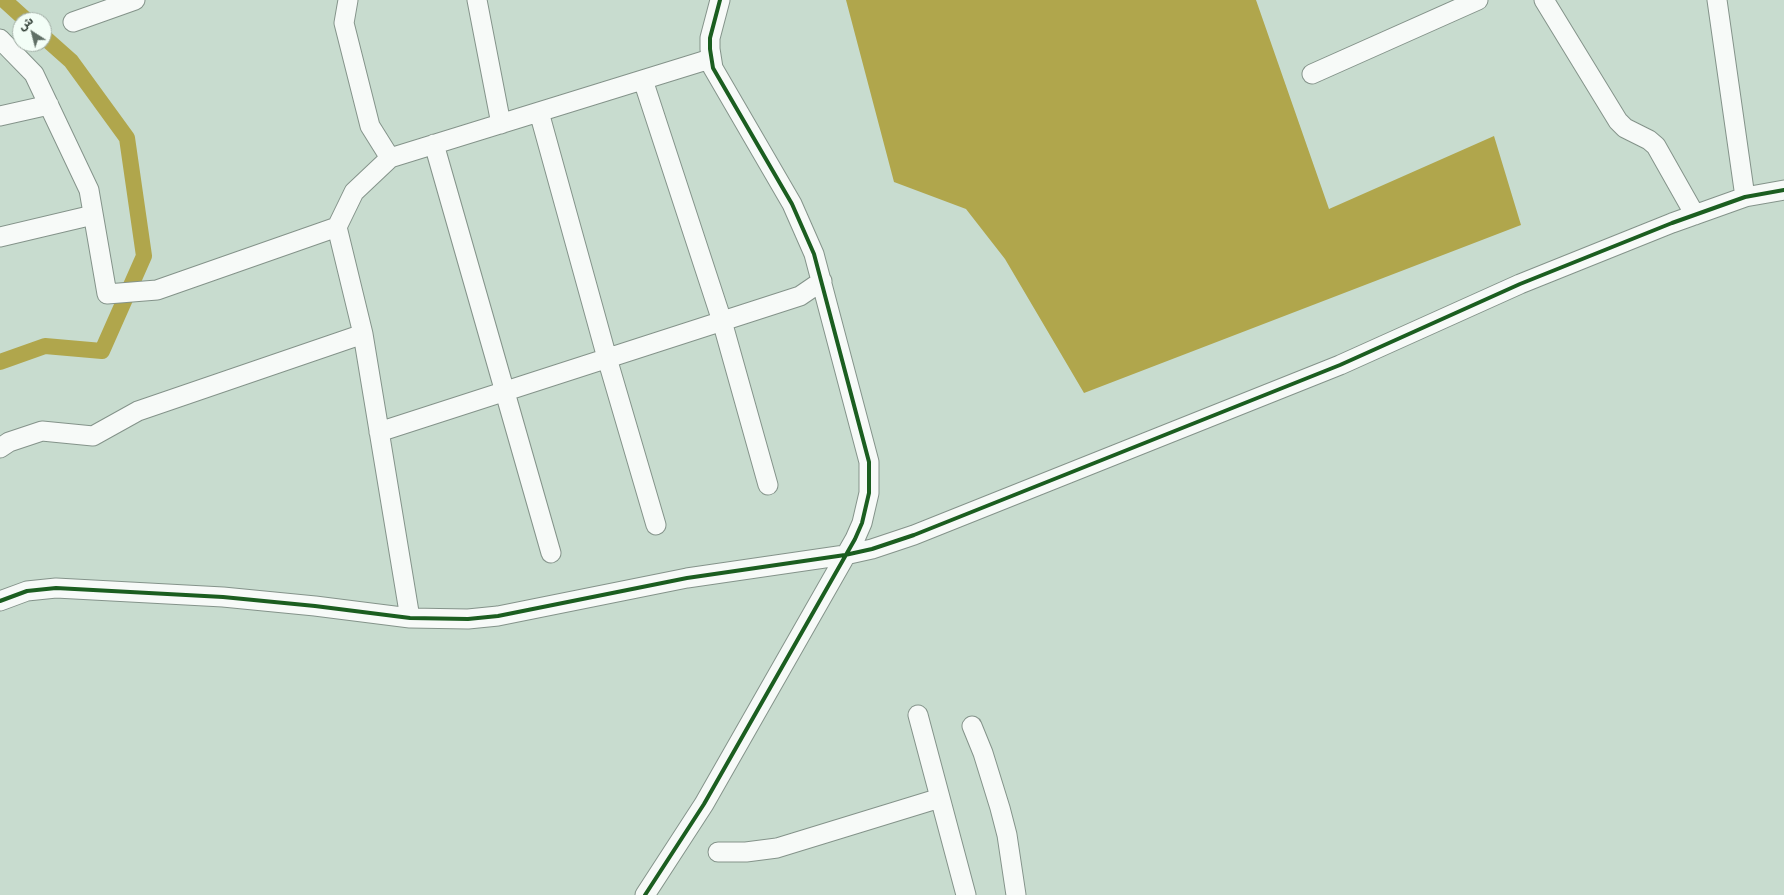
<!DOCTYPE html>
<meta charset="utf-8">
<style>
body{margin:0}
#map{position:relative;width:1784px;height:895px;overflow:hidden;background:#c8dccf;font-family:Arial,"Noto Sans Arabic",sans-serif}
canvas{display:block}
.north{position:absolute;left:12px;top:12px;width:40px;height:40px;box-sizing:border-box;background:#f3fef7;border:1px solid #a2aea6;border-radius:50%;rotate:324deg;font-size:11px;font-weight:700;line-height:16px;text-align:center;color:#28362d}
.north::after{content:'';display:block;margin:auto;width:14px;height:18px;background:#607066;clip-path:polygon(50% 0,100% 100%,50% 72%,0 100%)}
</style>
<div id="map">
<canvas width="1784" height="895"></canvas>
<div class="north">ش</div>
</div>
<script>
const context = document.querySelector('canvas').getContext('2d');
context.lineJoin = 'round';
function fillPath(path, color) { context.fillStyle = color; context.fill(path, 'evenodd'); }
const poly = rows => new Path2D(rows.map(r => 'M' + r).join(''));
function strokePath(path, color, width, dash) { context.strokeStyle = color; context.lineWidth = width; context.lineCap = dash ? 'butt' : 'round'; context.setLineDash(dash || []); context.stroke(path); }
const water = poly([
 [846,0,1256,0,1329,209,1494,136,1521,225,1084,393,1005,259,966,209,894,182]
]);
const canal = poly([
 [4,0,26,20],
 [0,362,45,346,102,351,144,256,127,138,71,61,44,37]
]);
const minor = poly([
 [348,0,344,23,370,126,390,158],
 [477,0,501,124],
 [1544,0,1618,121,1625,128,1649,140,1656,146,1695,215],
 [1717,0,1745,197],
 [73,22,135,0],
 [0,39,34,74,89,190,107,294,157,290,337,227,363,334,410,618],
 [1312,74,1478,0],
 [643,80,722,321,768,485],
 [539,112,607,358,656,525],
 [0,116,49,105],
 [434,144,551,553],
 [337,227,354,192,390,158,710,59],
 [0,237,93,215],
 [379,432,800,296,822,281],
 [0,448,9,442,42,431,93,436,138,411,363,334],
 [0,601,27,591,56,588,223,597,315,606,410,618,468,619,498,616,687,578,845,555,872,549,914,535,1340,365,1520,284,1672,223,1745,197,1784,190],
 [918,715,966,895],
 [972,726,983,753,1000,808,1007,835,1016,895],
 [718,852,746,852,777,848,940,798],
 [645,895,704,804,855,539,862,523,869,493,869,462,814,254,792,204,713,68,710,49,710,38,720,0]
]);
const cycleway = poly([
 [0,601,27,591,56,588,223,597,315,606,410,618,468,619,498,616,687,578,845,555,872,549,914,535,1340,365,1520,284,1672,223,1745,197,1784,190],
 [645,895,704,804,855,539,862,523,869,493,869,462,814,254,792,204,713,68,710,49,710,38,720,0]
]);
fillPath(water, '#b0a64c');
strokePath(canal, '#b0a64c', 16);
strokePath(minor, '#84938a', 21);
strokePath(minor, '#f7faf8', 19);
strokePath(cycleway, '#1b5e20', 4);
</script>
